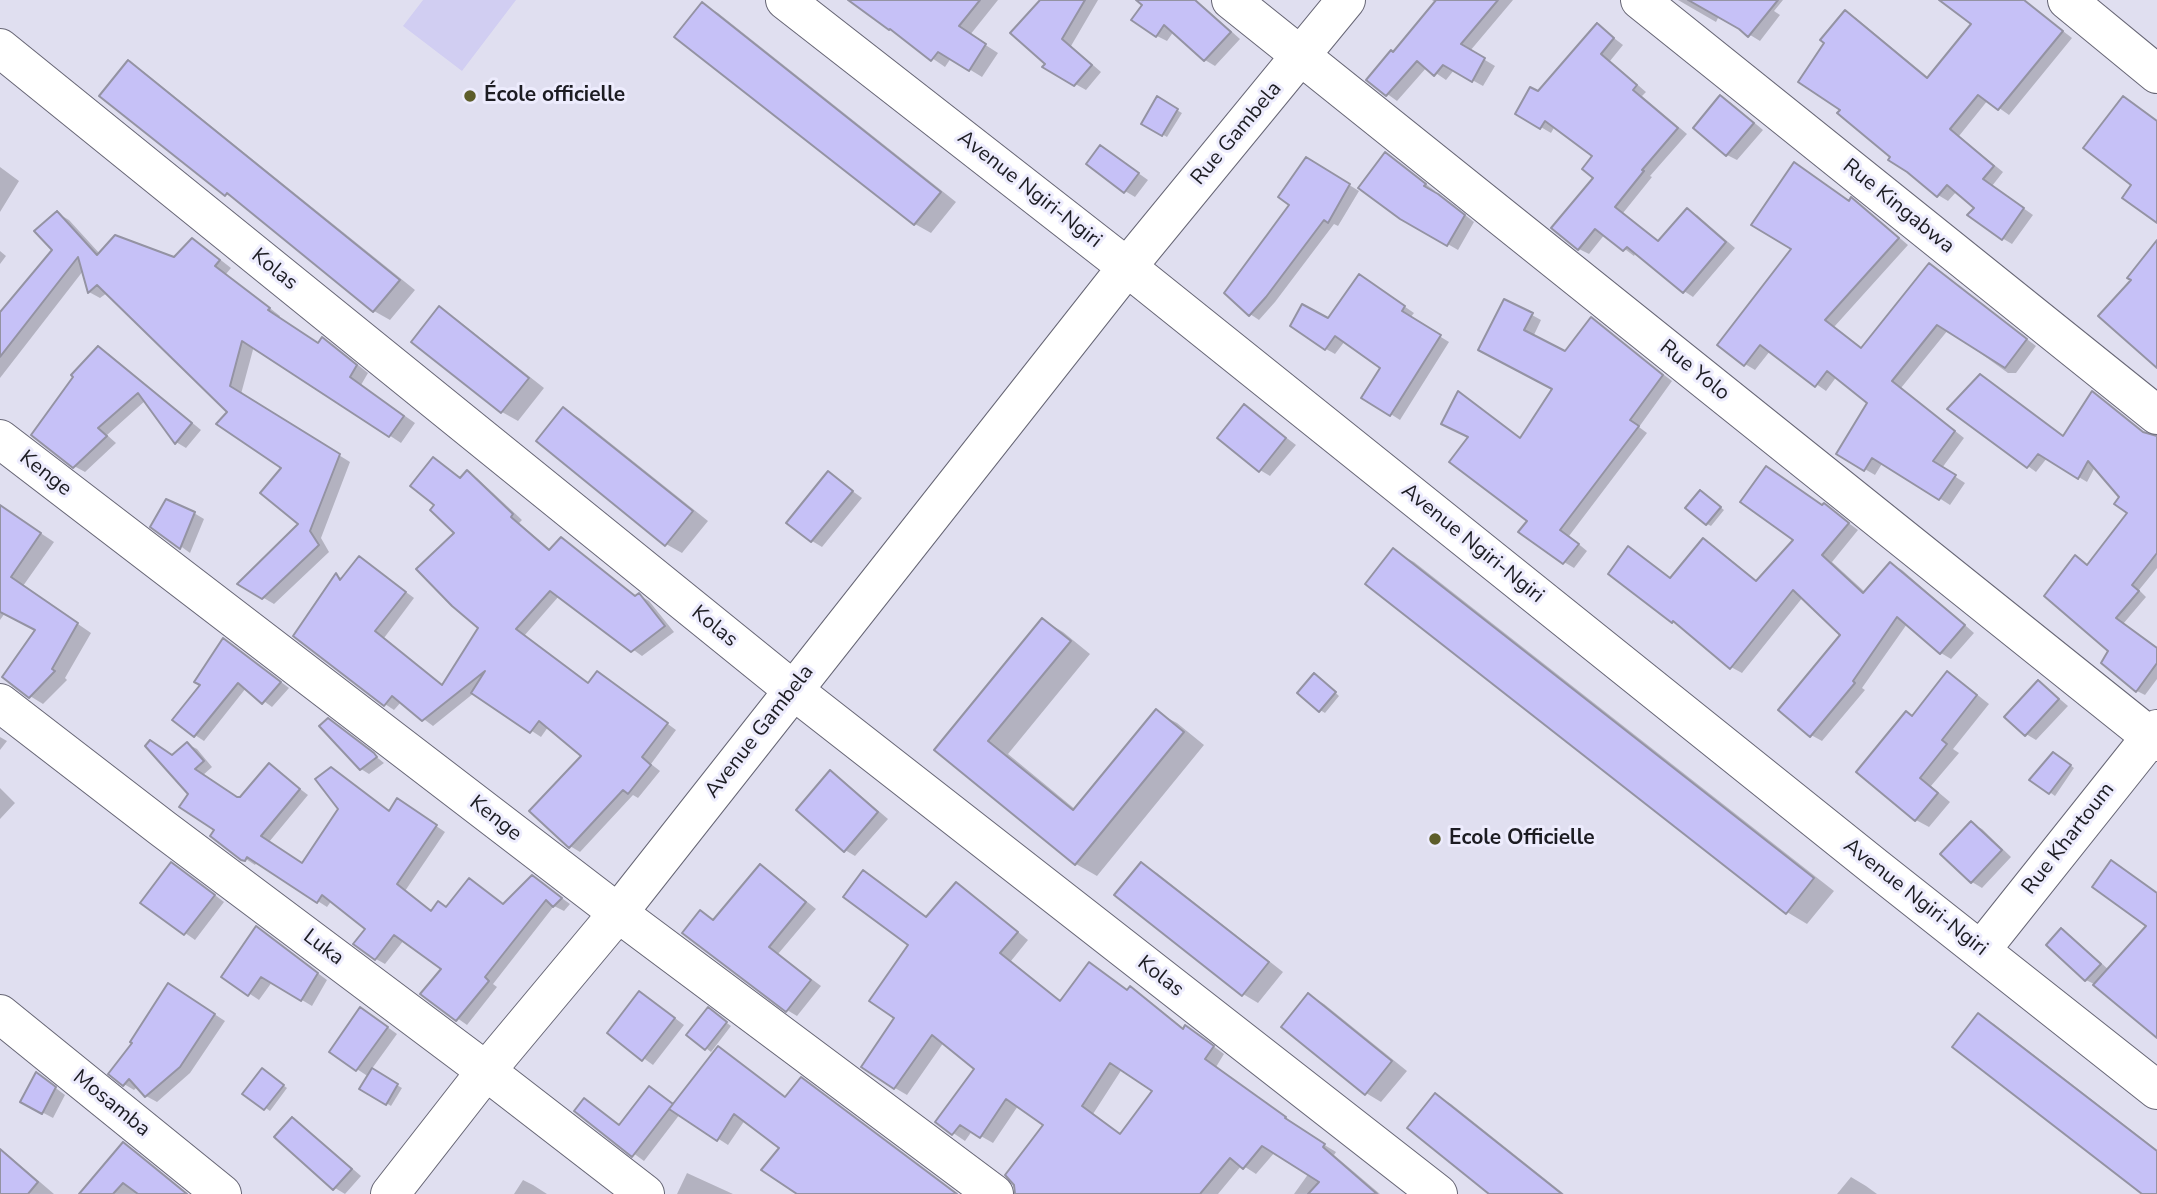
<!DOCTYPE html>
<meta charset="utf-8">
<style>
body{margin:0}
canvas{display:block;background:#e0dff0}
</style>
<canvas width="2157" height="1194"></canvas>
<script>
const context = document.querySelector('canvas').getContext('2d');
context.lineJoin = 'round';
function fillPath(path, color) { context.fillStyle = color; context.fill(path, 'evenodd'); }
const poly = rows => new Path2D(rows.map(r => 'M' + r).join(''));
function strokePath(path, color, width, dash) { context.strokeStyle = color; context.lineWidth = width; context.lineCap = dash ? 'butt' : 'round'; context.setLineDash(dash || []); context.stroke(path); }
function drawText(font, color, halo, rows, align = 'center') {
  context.font = font + ' "Nunito Sans",sans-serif'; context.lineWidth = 6; context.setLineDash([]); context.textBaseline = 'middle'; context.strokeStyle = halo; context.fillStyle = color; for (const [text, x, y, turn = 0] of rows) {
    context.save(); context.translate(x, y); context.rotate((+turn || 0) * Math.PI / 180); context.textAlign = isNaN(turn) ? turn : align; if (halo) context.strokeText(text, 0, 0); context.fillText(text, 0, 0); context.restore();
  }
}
const green = poly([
 [423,0,516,0,462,71,403,26]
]);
const shadow = poly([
 [868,0,998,0,970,35,998,53,982,77,951,58,945,67,890,29],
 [1042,0,1098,0,1071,46,1101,72,1086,90,1045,67,1047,64],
 [1147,0,1196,0,1240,39,1215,66,1205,60,1174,31,1167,41,1157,36],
 [1432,0,1513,0,1470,51,1495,66,1483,86,1454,70,1446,80,1427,67,1397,101,1368,80,1394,54,1436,3],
 [1678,0,1783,0,1774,11,1780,15,1760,41,1719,16,1716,22],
 [1968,0,2023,0,2072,38,2009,115,1988,100,1959,136,2003,172,1992,186,2033,215,2012,244,2002,238,1976,207,1957,191,1948,201,1938,195,1892,157,1842,110,1846,12,1856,18,1929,78,1973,24],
 [702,4,718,13,956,202,931,233,915,224,676,37],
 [1597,25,1623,45,1610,61,1646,92,1642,96,1687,134,1650,176,1652,177,1623,213,1659,242,1687,210,1697,215,1735,248,1693,297,1684,291,1636,252,1634,256,1605,234,1589,254,1579,249,1595,177,1595,156,1555,126,1551,133,1517,113,1539,94],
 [128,63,144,72,415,290,390,320,374,311,242,203,226,194,102,96],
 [1721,97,1731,103,1763,130,1737,160,1727,155],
 [1157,99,1182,113,1167,137,1143,123],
 [1110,153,1148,180,1135,197,1125,191],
 [1386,154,1435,191,1433,193,1449,202,1474,222,1458,250,1401,217],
 [1307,159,1359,191,1338,226,1334,224,1275,302,1259,320,1250,314,1292,205],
 [0,167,19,181,0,212],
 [1852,200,1862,206,1908,245,1834,327,1862,349,1929,265,2036,346,2016,373,2008,373,1948,330,1901,388,1964,438,1942,468,1965,483,1950,505,1883,462,1875,475,1839,454,1870,402,1837,376,1826,391,1770,351,1755,370,1745,364],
 [57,213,69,220,100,254,175,259,192,240,204,247,231,268,226,274,280,316,279,318,319,345,322,339,333,345,368,373,361,385,415,423,401,443,254,346,241,394,350,462,321,538,329,552,274,604,240,584,301,524,283,467,107,293,100,298,89,292,83,271,0,378,0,315,54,250],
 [0,251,6,256,0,264],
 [1369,282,1414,313,1410,318,1449,342,1400,420,1364,397,1382,368,1345,341,1335,354,1326,349,1328,320],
 [439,309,455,318,544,388,518,421,502,412,413,342],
 [1532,315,1541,320,1533,337,1565,353,1591,319,1672,381,1639,427,1647,433,1569,536,1587,551,1574,568,1564,562,1529,520,1470,437,1459,393,1522,439,1554,389,1490,355],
 [98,348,109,354,201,430,186,448,176,442,146,400,107,435,116,443,85,472,74,466],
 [2101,398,2148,436,2157,438,2157,568,2139,590,2146,597,2123,624,2157,649,2157,679,2145,695,2137,691,2111,651,2076,557,2088,566,2130,513,2122,497,2095,467,2087,482,2047,458,2036,472,1950,409,2064,437],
 [1245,406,1296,445,1270,476,1260,470],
 [564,409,579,418,708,521,682,553,666,544,538,441],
 [433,459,461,479,467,473,477,478,522,520,519,523,551,550,561,539,571,545,636,597,639,595,649,601,674,632,642,656,559,596,524,636,589,684,607,679,676,730,651,764,660,771,638,798,633,795,580,852,570,846,584,755,548,727,541,737,474,693,433,726,401,702,394,710,385,704,336,575,343,579,369,564,414,598,384,638,443,686,480,627,457,533,437,505],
 [829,474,862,498,822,547,812,541],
 [1705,495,1724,510,1711,526,1707,524],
 [1824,505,1858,530,1832,562,1866,593,1891,564,1902,570,1974,633,1951,659,1941,653,1907,624,1862,688,1865,690,1822,741,1811,735,1842,635,1803,597,1742,673,1731,667,1684,628,1610,574,1639,555,1671,579,1704,540,1714,546,1758,582],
 [0,506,54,542,23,586,91,633,65,678,67,680,43,704,30,696,37,630,5,613,0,620],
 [194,513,204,519,190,553,153,526],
 [1394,551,1414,562,1834,891,1807,924,1787,912],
 [1043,620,1063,632,1090,654,1008,754,1076,810,1156,712,1177,723,1204,745,1097,876,1076,864,936,749],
 [232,645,289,688,272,707,246,688,204,741,195,735],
 [1947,673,1960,681,1989,704,1953,749,1959,753,1931,786,1950,802,1929,827,1916,820,1858,772,1913,717],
 [1319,678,1339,696,1325,713,1320,710],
 [2038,683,2048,689,2068,706,2036,740,2026,734],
 [337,725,384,763,369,774,361,769],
 [0,737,7,741,0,750],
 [187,744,197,749,212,767,202,776,238,799,240,799,269,765,308,795,269,842,303,864,390,812,407,806,445,832,405,891,432,912,447,909,504,905,533,877,570,904,564,911,554,906,493,984,497,987,467,1025,423,994,443,969,404,940,385,964,376,959,367,929,332,900,327,907,257,862,255,865,246,859,217,830,190,794,173,757],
 [2058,756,2074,768,2055,796,2032,779],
 [830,772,840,778,888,819,855,856,845,850],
 [0,788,15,803,0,819],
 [1971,823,1982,829,2011,857,1982,888,1972,882],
 [1141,864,1157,873,1283,972,1258,1003,1243,994],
 [761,866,771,872,816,909,778,954,821,986,797,1016,787,1010,714,922],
 [2123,869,2157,893,2157,1036,2096,985,2086,980,2048,945,2061,930,2071,936,2109,970,2149,925],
 [182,870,224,902,195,940,143,903],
 [864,872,928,918,956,884,968,891,1028,940,1011,961,1061,1002,1090,964,1129,991,1131,988,1142,995,1184,1029,1197,1034,1224,1054,1216,1067,1296,1125,1295,1127,1336,1152,1334,1155,1380,1194,1294,1194,1309,1173,1275,1152,1256,1174,1242,1165,1218,1194,1017,1194,1045,1125,1018,1106,993,1143,972,1131,965,1141,937,1122,976,1069,944,1042,907,1095,895,1088,897,1018,910,945],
 [1122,1069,1154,1091,1122,1136,1093,1114],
 [257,928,327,980,312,1006,272,982,259,1000,223,976],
 [179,991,225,1021,190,1073,157,1102,146,1096,138,1086,134,1090,124,1084],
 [1309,995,1324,1004,1407,1071,1381,1102,1366,1093],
 [650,999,684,1025,653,1065,609,1033],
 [712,1012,731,1026,711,1052,689,1035],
 [371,1015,397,1034,371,1070,402,1088,391,1106,362,1088,369,1077,331,1052],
 [1978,1015,1994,1024,2157,1150,2157,1194,2145,1194],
 [718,1048,787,1098,812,1085,957,1194,800,1194,781,1148,745,1120,728,1145,680,1114,644,1161,576,1111,594,1106,621,1126,674,1106],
 [267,1073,287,1088,270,1111,245,1093],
 [37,1074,65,1095,53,1118,23,1102],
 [1436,1095,1451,1104,1564,1194,1492,1194],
 [292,1119,302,1125,361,1176,345,1194,335,1188],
 [124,1144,134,1150,188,1194,81,1194],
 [0,1150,6,1153,54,1194,0,1194],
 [687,1173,733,1194,677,1194],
 [1851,1177,1866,1186,1877,1194,1837,1194],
 [523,1180,533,1185,547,1194,514,1194]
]);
const building = poly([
 [848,0,980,0,959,26,986,44,969,71,938,52,931,61,890,29,889,30,848,0],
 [1040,0,1085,0,1062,39,1092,65,1074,86,1042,67,1045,64,1010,33,1040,0],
 [1136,0,1195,0,1231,32,1204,61,1164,25,1156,37,1131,20,1142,5,1136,0],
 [1436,0,1498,0,1461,44,1485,58,1472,82,1443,65,1434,76,1417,61,1386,96,1366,80,1391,50,1393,52,1436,0],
 [1688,0,1778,0,1748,37,1739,29,1688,0],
 [1939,0,2024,0,2063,31,1998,110,1978,95,1950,129,1994,166,1983,179,2024,208,2002,240,1967,215,1974,208,1947,185,1937,197,1907,172,1888,160,1890,157,1837,113,1840,110,1798,82,1824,43,1820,40,1845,10,1927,78,1971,24,1939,0],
 [702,2,941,192,914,225,674,37,702,2],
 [1597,23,1614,38,1601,54,1637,85,1633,90,1678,128,1642,170,1644,171,1615,207,1658,241,1687,208,1726,242,1683,293,1627,247,1623,251,1595,229,1578,250,1551,228,1593,178,1582,169,1592,156,1545,121,1540,129,1515,114,1530,87,1538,91,1597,23],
 [128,60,400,280,373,312,227,193,225,196,99,96,128,60],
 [1720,95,1754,123,1726,156,1693,128,1720,95],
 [1157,96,1178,109,1162,136,1141,124,1157,96],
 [2123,96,2157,121,2157,223,2122,198,2131,185,2083,148,2123,96],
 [1100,145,1139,173,1124,193,1086,164,1100,145],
 [1385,152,1426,184,1424,186,1438,194,1465,215,1447,246,1400,219,1358,188,1385,152],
 [1306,157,1350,184,1328,223,1324,220,1266,297,1249,316,1224,293,1289,205,1278,197,1306,157],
 [1794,162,1849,201,1851,197,1899,238,1825,320,1861,348,1929,263,2027,339,2005,368,1937,325,1892,381,1955,431,1933,461,1956,475,1939,500,1872,458,1864,471,1836,454,1867,403,1827,371,1815,387,1760,345,1744,366,1717,345,1791,249,1751,225,1794,162],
 [57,211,97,255,115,235,174,257,192,238,220,260,215,266,270,308,268,310,318,343,322,337,357,365,350,377,404,416,389,437,242,341,230,386,340,454,310,531,319,545,262,599,237,584,298,524,260,493,281,468,216,424,227,412,97,285,88,293,78,257,0,357,0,312,52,250,34,231,57,211],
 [2157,240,2157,368,2098,316,2131,280,2127,278,2157,240],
 [1359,274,1405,306,1402,311,1441,335,1390,416,1361,398,1380,368,1335,336,1325,350,1290,326,1302,304,1328,318,1359,274],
 [1504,299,1533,313,1524,330,1565,351,1591,317,1663,375,1630,420,1639,426,1560,530,1579,544,1563,564,1518,532,1527,521,1449,462,1468,437,1441,424,1458,391,1520,438,1552,389,1478,350,1504,299],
 [439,306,529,378,501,413,411,342,439,306],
 [98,346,192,423,175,444,138,393,98,428,107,436,73,468,31,435,73,377,71,375,98,346],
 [1980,374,2063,436,2092,391,2143,432,2157,436,2157,553,2132,585,2139,591,2116,618,2157,648,2157,663,2136,692,2101,663,2108,651,2044,596,2075,555,2087,565,2127,513,2114,504,2119,497,2088,461,2078,479,2038,454,2027,468,1947,409,1980,374],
 [1244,404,1286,438,1259,472,1217,438,1244,404],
 [563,407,693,511,665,546,536,441,563,407],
 [433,457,460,478,467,470,513,514,511,517,549,550,561,537,635,596,639,593,665,626,631,652,550,591,516,629,588,683,597,671,668,723,642,757,651,765,628,794,623,790,569,848,529,811,581,756,539,721,530,733,471,693,485,671,422,721,392,696,384,706,293,636,336,573,340,580,359,556,406,592,375,631,442,685,478,628,452,606,416,569,454,533,430,510,434,505,410,486,433,457],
 [1766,466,1822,505,1824,503,1849,523,1822,555,1863,593,1890,562,1965,625,1940,654,1897,617,1853,681,1855,683,1810,737,1778,710,1840,635,1793,590,1730,669,1673,621,1672,623,1608,574,1628,546,1670,578,1703,538,1756,581,1793,540,1740,502,1766,466],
 [828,471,853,491,811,542,786,523,828,471],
 [1700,490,1721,507,1706,525,1685,508,1700,490],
 [166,499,195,512,180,549,150,527,166,499],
 [0,505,41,533,11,577,78,623,52,669,55,671,29,698,2,677,35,630,0,612,0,505],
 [1393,548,1814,878,1786,914,1365,584,1393,548],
 [1042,618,1071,641,988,741,1073,810,1156,709,1184,732,1075,865,934,750,1042,618],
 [223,638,281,682,262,704,238,683,194,737,172,720,200,685,194,682,223,638],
 [1947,671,1977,695,1942,740,1947,744,1920,778,1938,793,1915,821,1856,772,1906,711,1912,716,1947,671],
 [1314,673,1336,692,1319,712,1297,693,1314,673],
 [2038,680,2059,699,2025,736,2004,717,2038,680],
 [328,718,374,753,377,757,360,770,319,726,328,718],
 [150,740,172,755,187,742,204,761,195,769,237,797,240,797,269,763,300,789,261,836,302,863,338,809,315,779,331,767,389,811,397,798,437,825,397,884,431,911,438,901,446,907,469,878,503,904,532,875,562,898,553,907,546,900,485,977,489,981,456,1021,420,994,441,969,394,935,375,960,353,944,365,929,322,895,317,903,247,857,245,861,241,860,210,836,214,830,179,807,188,794,145,746,150,740],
 [2053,752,2071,765,2049,794,2029,780,2053,752],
 [830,770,878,812,844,852,796,810,830,770],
 [1971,821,2002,850,1971,883,1940,854,1971,821],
 [2111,860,2157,893,2157,1038,2093,985,2146,926,2092,887,2111,860],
 [171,862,215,895,184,935,140,903,171,862],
 [1141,862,1269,962,1242,996,1114,895,1141,862],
 [760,864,806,902,769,947,811,980,786,1012,682,933,700,910,713,920,760,864],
 [863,870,926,917,956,882,1018,932,1000,953,1060,1001,1089,962,1127,990,1130,986,1183,1029,1185,1025,1214,1046,1205,1059,1286,1117,1285,1118,1325,1144,1323,1147,1377,1194,1308,1194,1319,1182,1262,1146,1243,1169,1230,1158,1200,1194,1015,1194,1014,1185,1005,1175,1043,1125,1006,1099,980,1138,960,1125,952,1135,935,1122,974,1069,932,1035,894,1089,861,1067,894,1018,869,1001,908,945,843,897,863,870],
 [1110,1063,1152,1091,1120,1134,1082,1106,1110,1063],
 [256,926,318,973,301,1001,261,977,248,996,221,977,256,926],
 [2061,928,2101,964,2085,981,2046,945,2061,928],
 [168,983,215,1014,180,1067,145,1097,129,1079,123,1086,108,1074,132,1043,130,1042,168,983],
 [639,991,675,1018,642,1061,607,1033,639,991],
 [1308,993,1392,1061,1365,1095,1281,1027,1308,993],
 [360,1007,388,1027,356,1071,329,1052,360,1007],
 [708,1007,727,1022,705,1050,686,1035,708,1007],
 [1978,1013,2157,1151,2157,1194,2142,1194,1952,1047,1978,1013],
 [718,1046,785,1097,801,1077,957,1194,797,1194,761,1170,779,1148,734,1114,717,1141,669,1109,718,1046],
 [262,1068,284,1085,264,1110,242,1094,262,1068],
 [372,1068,398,1084,386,1105,359,1089,372,1068],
 [36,1072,56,1087,42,1114,20,1102,36,1072],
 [649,1086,673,1104,632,1157,574,1111,584,1098,619,1125,649,1086],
 [1435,1093,1562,1194,1489,1194,1407,1128,1435,1093],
 [292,1117,352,1169,333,1190,274,1137,292,1117],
 [123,1142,144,1159,187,1194,138,1194,123,1183,113,1194,79,1194,123,1142],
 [0,1149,38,1182,28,1194,0,1194,0,1149]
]);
const minor = poly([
 [785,0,1127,267,1875,867,2157,1090],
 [1231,0,2157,742],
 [1640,0,2157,415],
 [2067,0,2157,74],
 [0,48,793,690,1438,1194],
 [0,439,618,913,994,1194],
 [0,703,162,828,486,1071,645,1194],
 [1981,950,2157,729],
 [0,1014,222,1194],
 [390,1194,486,1071,618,913,1127,267,1346,0]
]);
const markers = [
 [470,96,7,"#5d5d2a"],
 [1435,839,7,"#5d5d2a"]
];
const poiNames = [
 ["École officielle",484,96],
 ["Ecole Officielle",1449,839]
];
const streetNames = [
 ["Rue Gambela",1237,134,-50],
 ["Avenue Ngiri-Ngiri",1029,190,38],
 ["Rue Kingabwa",1898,207,39],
 ["Kolas",274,270,39],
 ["Rue Yolo",1694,371,39],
 ["Kenge",45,474,38],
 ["Avenue Ngiri-Ngiri",1472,544,39],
 ["Kolas",714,627,39],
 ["Avenue Gambela",760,732,-52],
 ["Kenge",495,819,38],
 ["Rue Khartoum",2069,839,-52],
 ["Avenue Ngiri-Ngiri",1915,898,38],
 ["Luka",323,948,37],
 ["Kolas",1160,977,38],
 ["Mosamba",111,1104,39]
];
fillPath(green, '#d1cef2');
fillPath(shadow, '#0003');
fillPath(building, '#c6c1f7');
strokePath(building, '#9493a3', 2);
strokePath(minor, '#676675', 40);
strokePath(minor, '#fff', 38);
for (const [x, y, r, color] of markers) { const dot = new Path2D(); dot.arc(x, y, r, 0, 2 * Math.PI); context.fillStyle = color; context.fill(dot); strokePath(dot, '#edecfd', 2.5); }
drawText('bold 21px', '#1c1c22', '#edecfd', poiNames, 'left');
drawText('21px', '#1c1c22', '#edecfd', streetNames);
</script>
